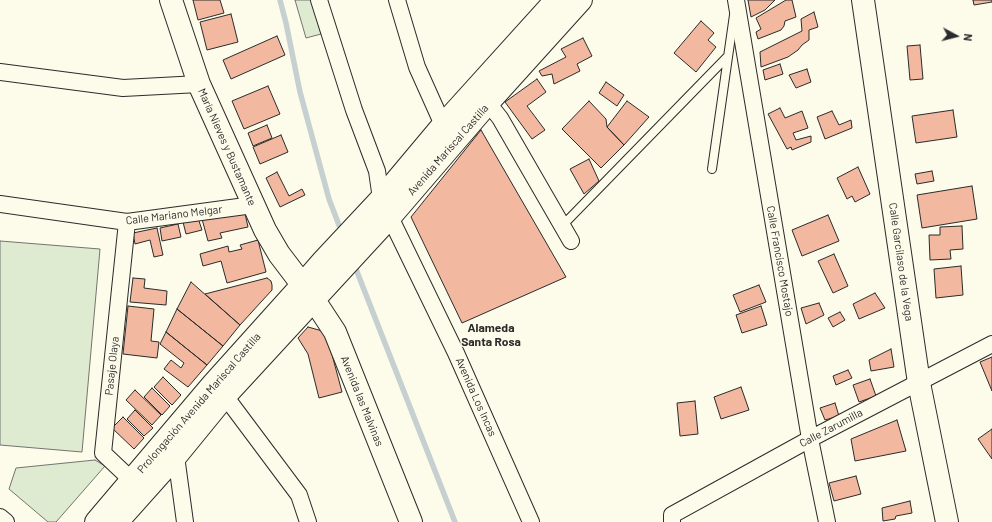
<!DOCTYPE html>
<meta charset="utf-8">
<style>
body{margin:0}
#map{position:relative;width:992px;height:522px;overflow:hidden;background:#fdfbea;font-family:Barlow,sans-serif}
canvas{display:block}
.north{position:absolute;left:936px;top:16px;width:40px;height:40px;-webkit-text-stroke:3px #fdfbea;paint-order:stroke;rotate:97deg;font-size:11px;font-weight:700;line-height:16px;text-align:center;color:#2b2b2b}
.north::after{content:'';display:block;margin:auto;width:14px;height:18px;background:#2b2b2b;clip-path:polygon(50% 0,100% 100%,50% 72%,0 100%)}
</style>
<div id="map">
<canvas width="992" height="522"></canvas>
<div class="north">N</div>
</div>
<script>
const context = document.querySelector('canvas').getContext('2d');
context.lineJoin = 'round';
function fillPath(path, color) { context.fillStyle = color; context.fill(path, 'evenodd'); }
const poly = rows => new Path2D(rows.map(r => 'M' + r).join(''));
function strokePath(path, color, width, dash) { context.strokeStyle = color; context.lineWidth = width; context.lineCap = dash ? 'butt' : 'round'; context.setLineDash(dash || []); context.stroke(path); }
function drawText(font, color, halo, rows, align = 'center') {
  context.font = font + ' Barlow,sans-serif'; context.lineWidth = 3; context.setLineDash([]); context.textBaseline = 'middle'; context.strokeStyle = halo; context.fillStyle = color; for (const [text, x, y, turn = 0] of rows) {
    context.save(); context.translate(x, y); context.rotate((+turn || 0) * Math.PI / 180); context.textAlign = isNaN(turn) ? turn : align; if (halo) context.strokeText(text, 0, 0); context.fillText(text, 0, 0); context.restore();
  }
}
const green = poly([
 [295,0,312,0,321,34,306,38,295,0],
 [0,241,100,249,82,452,0,445,0,241],
 [95,460,105,466,56,522,48,522,9,489,16,468,95,460]
]);
const stream = poly([
 [280,0,286,23,300,92,329,199,342,233],
 [354,264,455,522]
]);
const building = poly([
 [193,0,220,0,224,13,198,20,193,0],
 [748,0,775,0,765,10,751,17,748,0],
 [786,0,792,0,796,17,785,21,784,26,781,30,758,39,756,32,761,29,756,18,786,0],
 [973,0,992,0,992,2,974,5,973,0],
 [814,12,818,27,809,30,809,40,802,45,798,50,788,57,761,67,760,52,802,31,801,19,814,12],
 [231,14,238,42,207,50,200,22,231,14],
 [701,21,714,33,708,40,716,47,696,72,674,53,701,21],
 [277,36,285,55,231,79,223,60,277,36],
 [583,38,592,56,577,64,580,71,554,84,552,74,542,76,539,71,566,57,561,49,583,38],
 [920,45,923,79,910,80,907,46,920,45],
 [780,64,783,74,765,80,763,70,780,64],
 [807,69,811,82,796,88,789,75,807,69],
 [537,79,546,92,527,106,545,130,532,139,505,102,537,79],
 [606,82,624,95,617,106,599,93,606,82],
 [268,86,280,114,244,129,232,101,268,86],
 [589,101,606,119,607,127,624,145,601,168,562,129,589,101],
 [627,101,649,117,624,145,607,127,627,101],
 [780,108,785,118,802,111,808,128,793,133,796,140,811,136,811,142,792,150,791,147,787,149,768,114,780,108],
 [953,110,957,137,916,143,912,116,953,110],
 [832,111,839,125,851,120,852,128,825,139,817,117,832,111],
 [267,125,272,138,253,146,248,133,267,125],
 [481,130,566,277,462,323,411,217,481,130],
 [281,135,288,152,260,164,253,147,281,135],
 [589,159,599,181,584,194,570,169,589,159],
 [858,167,870,194,855,202,852,196,847,199,837,178,858,167],
 [932,171,934,181,917,184,915,174,932,171],
 [277,172,289,196,302,189,305,195,280,207,266,178,277,172],
 [972,186,977,219,922,228,917,195,972,186],
 [244,209,248,227,220,233,222,238,208,241,202,219,244,209],
 [828,215,839,241,802,256,792,230,828,215],
 [198,218,202,230,186,234,183,222,198,218],
 [178,224,181,237,162,241,160,228,178,224],
 [962,226,963,249,950,250,951,259,930,260,929,235,940,235,940,227,962,226],
 [157,228,163,255,154,257,150,240,135,244,133,233,157,228],
 [258,240,266,272,227,283,221,261,203,266,200,254,228,246,229,252,242,249,240,245,258,240],
 [834,254,848,286,833,293,818,261,834,254],
 [961,266,963,295,936,298,934,269,961,266],
 [133,278,145,279,144,288,167,291,166,305,130,302,133,278],
 [267,278,271,281,272,285,272,290,240,325,205,294,267,278],
 [191,282,240,325,223,346,177,309,191,282],
 [759,285,766,302,740,312,733,295,759,285],
 [875,293,885,308,859,319,853,304,875,293],
 [819,303,824,315,806,324,801,308,819,303],
 [128,306,154,309,151,341,159,342,157,358,123,354,128,306],
 [761,306,767,325,742,333,736,315,761,306],
 [177,309,223,346,207,365,166,332,177,309],
 [840,312,845,320,833,327,828,318,840,312],
 [308,327,326,332,342,392,319,398,308,354,298,338,308,327],
 [166,332,207,365,188,387,164,369,171,360,181,368,184,363,160,344,166,332],
 [891,349,894,367,871,371,869,360,891,349],
 [992,357,992,391,980,362,992,357],
 [848,370,852,378,836,385,833,376,848,370],
 [163,377,181,395,172,405,154,387,163,377],
 [870,379,876,396,859,402,853,385,870,379],
 [741,387,749,410,721,419,714,397,741,387],
 [152,388,170,406,162,415,144,397,152,388],
 [135,390,161,415,152,425,126,400,135,390],
 [695,401,698,434,680,436,677,403,695,401],
 [835,403,839,416,825,420,820,408,835,403],
 [135,410,153,428,144,436,127,419,135,410],
 [123,417,144,438,134,449,112,428,123,417],
 [897,420,906,451,855,461,851,439,897,420],
 [992,429,992,459,978,439,992,429],
 [856,476,861,494,834,501,829,483,856,476],
 [910,501,912,513,896,516,895,519,883,521,882,508,910,501]
]);
const lane = poly([
 [712,169,734,15],
 [562,226,727,57]
]);
const street = poly([
 [319,0,354,110,377,171,381,199,385,209,390,217,456,353,531,522],
 [397,0,417,67,443,125],
 [736,0,810,439,827,522],
 [0,72,123,88,199,84],
 [479,97,488,103,500,118,571,241],
 [0,204,127,222,253,205],
 [127,222,103,453,140,488],
 [219,389,225,396,299,495,308,522],
 [176,456,185,522],
 [0,517,6,522],
 [672,522,672,515,810,439,992,344]
]);
const secondary = poly([
 [171,0,199,84,265,230,279,254,314,300,335,332,411,522],
 [863,0,919,383,947,522],
 [96,522,213,384,302,285,323,261,381,199,443,125,556,0],
 [117,522,176,456,225,396,390,217,488,103,581,0]
]);
const streetNames = [
 ["María Nieves y Bustamante",227,147,66],
 ["Avenida Mariscal Castilla",448,150,-49],
 ["Calle Mariano Melgar",174,215,-7],
 ["Calle Francisco Mostajo",780,261,80],
 ["Calle Garcilaso de la Vega",901,262,82],
 ["Pasaje Olaya",112,366,-84],
 ["Avenida Los Incas",476,397,66],
 ["Avenida las Malvinas",362,401,68],
 ["Prolongación Avenida Mariscal Castilla",199,403,-49],
 ["Calle Zarumilla",831,428,-28]
];
const neighbourhoodNames = [
 ["Alameda",491,328],
 ["Santa Rosa",491,342]
];
fillPath(green, '#deebd1');
strokePath(green, '#74746e', 1);
strokePath(stream, '#c7d0d0', 5.5);
fillPath(building, '#f2b8a0');
strokePath(building, '#2b2b2b', 1);
strokePath(lane, '#2b2b2b', 10);
strokePath(street, '#2b2b2b', 18);
strokePath(secondary, '#2b2b2b', 24);
strokePath(lane, '#fdfbea', 8);
strokePath(street, '#fdfbea', 16);
strokePath(secondary, '#fdfbea', 22);
drawText('11px', '#2b2b2b', '#fdfbea', streetNames);
drawText('bold 12px', '#2b2b2b', '#fdfbea', neighbourhoodNames);
</script>
